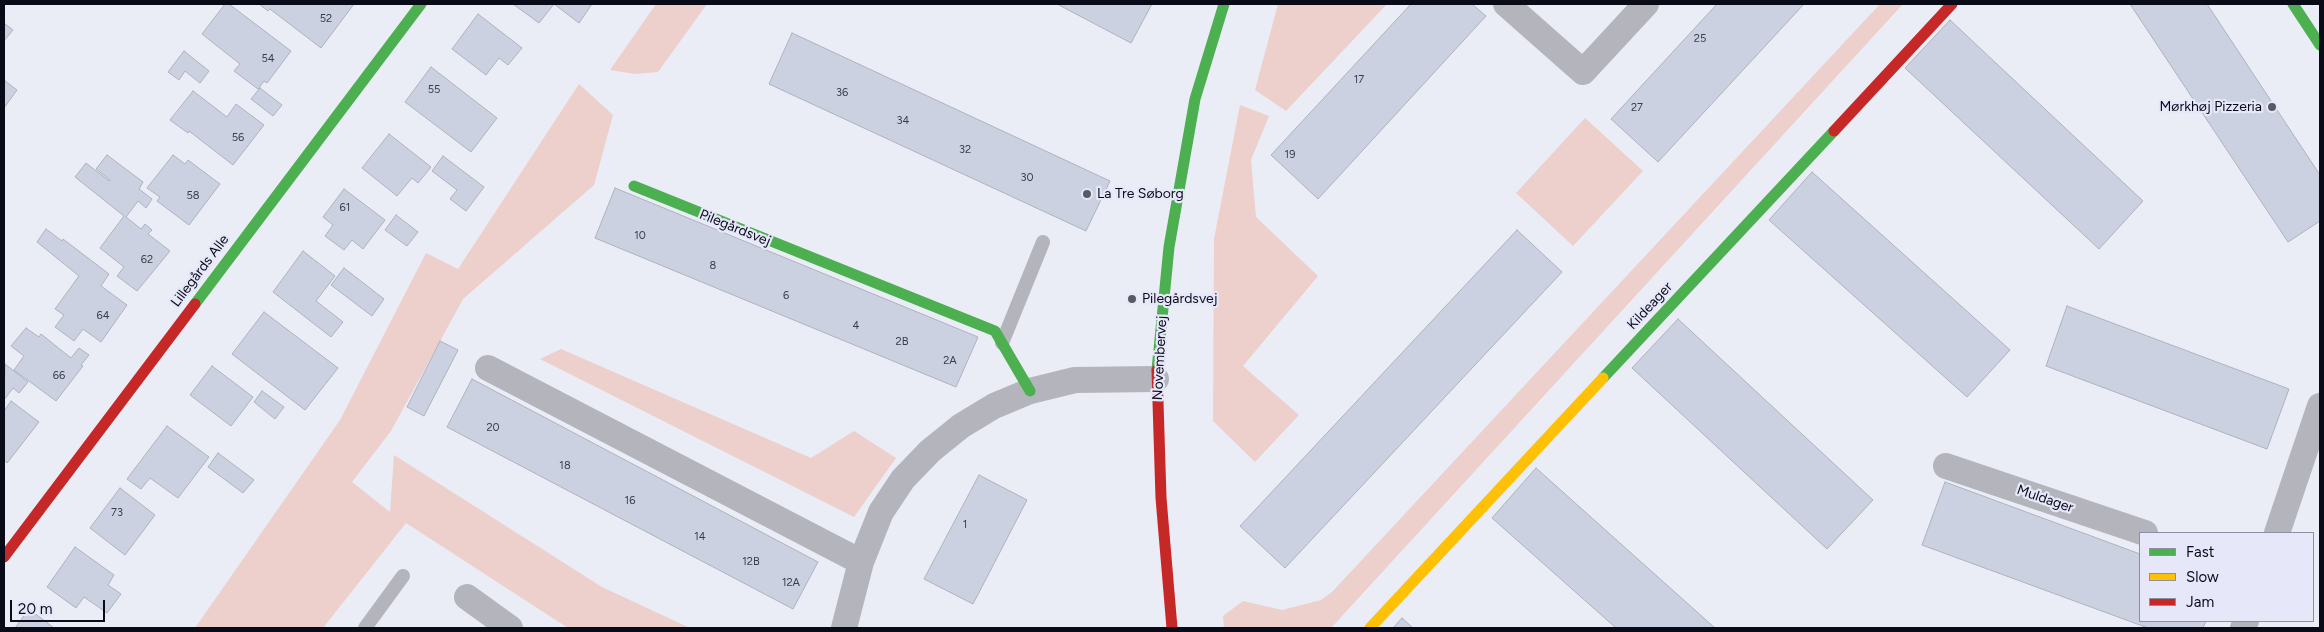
<!DOCTYPE html>
<meta charset="utf-8">
<style>
body{margin:0}
#map{position:relative;width:2324px;height:632px;overflow:hidden;background:#eaecf6;font-family:Figtree,sans-serif}
canvas{display:block}
.frame{position:absolute;inset:0;border:5px solid #0a0b19;pointer-events:none}
.legend{position:absolute;left:2139px;top:532px;width:175px;height:90px;box-sizing:border-box;background:#e6e8fa;border:1px solid #8e90a0;margin:0;padding:6px 9px;list-style:none;font-size:15px;color:#0a0b19}
.legend li{display:flex;align-items:center;gap:10px;height:25px}
.legend b{width:25px;border:1px solid #8e90a0}
.scale{position:absolute;left:10px;top:600px;width:95px;height:22px;box-sizing:border-box;border:2px solid #0a0b19;border-top:0;padding-left:6px;font-size:15px;line-height:18px;white-space:nowrap;color:#0a0b19;-webkit-text-stroke:4px #e6e8fa;paint-order:stroke}
</style>
<div id="map">
<canvas width="2324" height="632"></canvas>
<div class="frame"></div>
<ul class="legend">
<li><b style="height:6px;background:#4caf50"></b>Fast</li>
<li><b style="height:6px;background:#ffc107"></b>Slow</li>
<li><b style="height:6px;background:#c62828"></b>Jam</li>
</ul>
<div class="scale">20 m</div>
</div>
<script>
const context = document.querySelector('canvas').getContext('2d');
context.lineJoin = 'round';
function fillPath(path, color) { context.fillStyle = color; context.fill(path, 'evenodd'); }
const poly = rows => new Path2D(rows.map(r => 'M' + r).join(''));
function strokePath(path, color, width, dash) { context.strokeStyle = color; context.lineWidth = width; context.lineCap = dash ? 'butt' : 'round'; context.setLineDash(dash || []); context.stroke(path); }
function drawText(font, color, halo, rows, align = 'center') {
  context.font = font + ' Figtree,sans-serif'; context.lineWidth = 4.5; context.setLineDash([]); context.textBaseline = 'middle'; context.strokeStyle = halo; context.fillStyle = color; for (const [text, x, y, turn = 0] of rows) {
    context.save(); context.translate(x, y); context.rotate((+turn || 0) * Math.PI / 180); context.textAlign = isNaN(turn) ? turn : align; if (halo) context.strokeText(text, 0, 0); context.fillText(text, 0, 0); context.restore();
  }
}
const green = poly([
 [656,4,707,4,658,72,635,74,610,70],
 [1278,4,1387,4,1286,111,1255,90],
 [1880,4,1903,4,1331,628,1224,628,1223,616,1243,601,1282,610,1321,600,1332,592],
 [579,84,613,115,594,185,463,299,391,431,352,482,390,512,394,455,602,587,690,628,568,628,406,523,323,628,195,628,340,420,426,253,458,269],
 [1240,105,1269,116,1251,160,1256,217,1318,276,1243,366,1299,415,1255,462,1213,421,1214,239],
 [1585,118,1643,171,1573,246,1516,193],
 [561,349,811,458,854,431,896,458,854,517,540,359]
]);
const building = poly([
 [225,4,229,4,291,51,267,83,264,81,258,89,234,71,240,64,202,34,225,4],
 [259,4,354,4,321,48,270,9,268,11,259,4],
 [513,4,554,4,539,23,513,4],
 [554,4,592,4,579,23,554,4],
 [1057,4,1152,4,1131,43,1057,4],
 [1411,4,1472,4,1486,16,1318,199,1271,155,1411,4],
 [1717,4,1804,4,1658,162,1611,119,1717,4],
 [2130,4,2207,4,2320,175,2320,221,2288,242,2130,4],
 [478,14,522,48,508,65,499,58,486,75,452,49,478,14],
 [1950,20,2143,201,2099,249,1905,68,1950,20],
 [4,23,13,30,4,41,4,23],
 [792,33,1110,181,1086,231,769,84,792,33],
 [184,51,209,71,200,83,185,71,179,80,168,72,184,51],
 [431,67,497,118,471,152,405,102,431,67],
 [4,80,17,90,4,108,4,80],
 [260,88,282,105,273,116,251,99,260,88],
 [193,91,227,117,236,104,264,125,233,165,189,131,188,133,170,120,193,91],
 [389,134,431,167,418,183,412,178,397,196,362,168,389,134],
 [107,155,143,182,139,189,152,199,146,208,138,201,126,217,141,229,145,224,152,230,148,234,170,251,137,291,117,276,124,267,100,248,124,216,75,177,86,163,109,181,110,180,96,169,107,155],
 [173,155,185,164,188,160,220,184,189,225,157,201,160,197,147,188,173,155],
 [443,156,484,187,466,211,450,199,457,190,432,171,443,156],
 [1812,172,2010,350,1967,397,1769,220,1812,172],
 [615,188,978,337,956,387,595,238,615,188],
 [344,189,385,220,363,249,352,240,344,250,325,236,333,225,323,217,344,189],
 [396,215,418,232,407,246,385,230,396,215],
 [46,229,62,241,63,239,109,274,101,286,127,305,101,342,83,329,74,341,55,327,64,315,55,309,79,276,37,242,46,229],
 [1517,230,1562,272,1285,568,1240,526,1517,230],
 [303,251,335,276,316,301,343,322,331,337,273,292,303,251],
 [344,268,384,299,372,316,331,285,344,268],
 [2067,306,2289,389,2267,449,2046,366,2067,306],
 [264,312,338,368,305,410,232,354,264,312],
 [1678,319,1873,500,1827,549,1632,368,1678,319],
 [26,328,39,337,41,334,71,358,79,348,89,355,81,365,83,366,56,401,14,370,24,356,11,346,26,328],
 [440,341,458,350,424,416,407,407,440,341],
 [5,364,28,382,19,393,13,388,4,400,5,364],
 [212,366,253,397,231,426,190,395,212,366],
 [472,379,818,562,793,609,447,427,472,379],
 [262,391,284,407,275,419,254,402,262,391],
 [11,401,39,422,7,463,4,460,4,411,11,401],
 [167,426,209,457,178,498,150,478,141,489,127,479,167,426],
 [218,453,254,480,243,493,208,467,218,453],
 [1536,468,1715,628,1616,628,1492,518,1536,468],
 [979,475,1027,500,973,604,924,579,979,475],
 [1945,482,2140,554,2140,621,2206,621,2203,628,2148,628,1922,545,1945,482],
 [120,488,155,515,125,555,90,528,120,488],
 [75,547,114,575,108,585,121,594,107,613,84,597,76,608,47,587,75,547],
 [29,609,54,628,15,628,29,609],
 [1402,618,1413,628,1393,628,1402,618]
]);
const lane = poly([
 [1002,343,1043,242],
 [365,628,403,576]
]);
const street = poly([
 [1506,4,1583,72,1646,4],
 [488,368,861,562],
 [1946,466,2145,533],
 [2277,533,2320,406],
 [467,597,510,628],
 [844,628,861,562,881,512,903,479,930,451,961,426,994,406,1030,391,1075,380,1156,379],
 [2243,628,2246,621]
]);
const fast = poly([
 [2293,4,2320,45],
 [634,186,995,331,1030,391],
 [195,304,421,4],
 [1157,370,1169,247,1195,99,1224,4],
 [1603,378,1834,131]
]);
const slow = poly([
 [1370,628,1603,378]
]);
const jam = poly([
 [1834,131,1952,4],
 [1157,370,1161,498,1172,628],
 [4,557,195,304]
]);
const markers = [
 [2272,107,5,"#585a66"],
 [1087,194,5,"#585a66"],
 [1132,299,5,"#585a66"]
];
const numberNames = [
 ["52",326,19],
 ["25",1700,39],
 ["54",268,59],
 ["17",1359,80],
 ["55",434,90],
 ["36",842,93],
 ["27",1637,108],
 ["34",903,121],
 ["56",238,138],
 ["32",965,150],
 ["19",1290,155],
 ["30",1027,178],
 ["58",193,196],
 ["61",345,208],
 ["10",640,236],
 ["62",147,260],
 ["8",713,266],
 ["6",786,296],
 ["64",103,316],
 ["4",856,326],
 ["2B",902,342],
 ["2A",950,361],
 ["66",59,376],
 ["20",493,428],
 ["18",565,466],
 ["16",630,501],
 ["73",117,513],
 ["1",965,525],
 ["14",700,537],
 ["12B",751,562],
 ["12A",791,583]
];
const poiNames = [
 ["Mørkhøj Pizzeria",2262,107,"right"],
 ["La Tre Søborg",1097,194],
 ["Pilegårdsvej",1142,299]
];
const streetNames = [
 ["Pilegårdsvej",735,228,22],
 ["Lillegårds Alle",200,271,-53],
 ["Kildeager",1650,306,-47],
 ["Novembervej",1160,358,-87],
 ["Muldager",2045,499,19]
];
fillPath(green, '#edd0cb');
fillPath(building, '#cbd1e0');
strokePath(building, '#aeb2be', 1);
strokePath(lane, '#b4b5bc', 14);
strokePath(street, '#b4b5bc', 26);
strokePath(fast, '#4caf50', 11);
strokePath(slow, '#ffc107', 11);
strokePath(jam, '#c62828', 11);
for (const [x, y, r, color] of markers) { const dot = new Path2D(); dot.arc(x, y, r, 0, 2 * Math.PI); context.fillStyle = color; context.fill(dot); strokePath(dot, '#e6e8fa', 2); }
drawText('11px', '#3a3c4b', null, numberNames);
drawText('14px', '#0a0b19', '#e6e8fa', poiNames, 'left');
drawText('14px', '#0a0b19', '#e6e8fa', streetNames);
</script>
